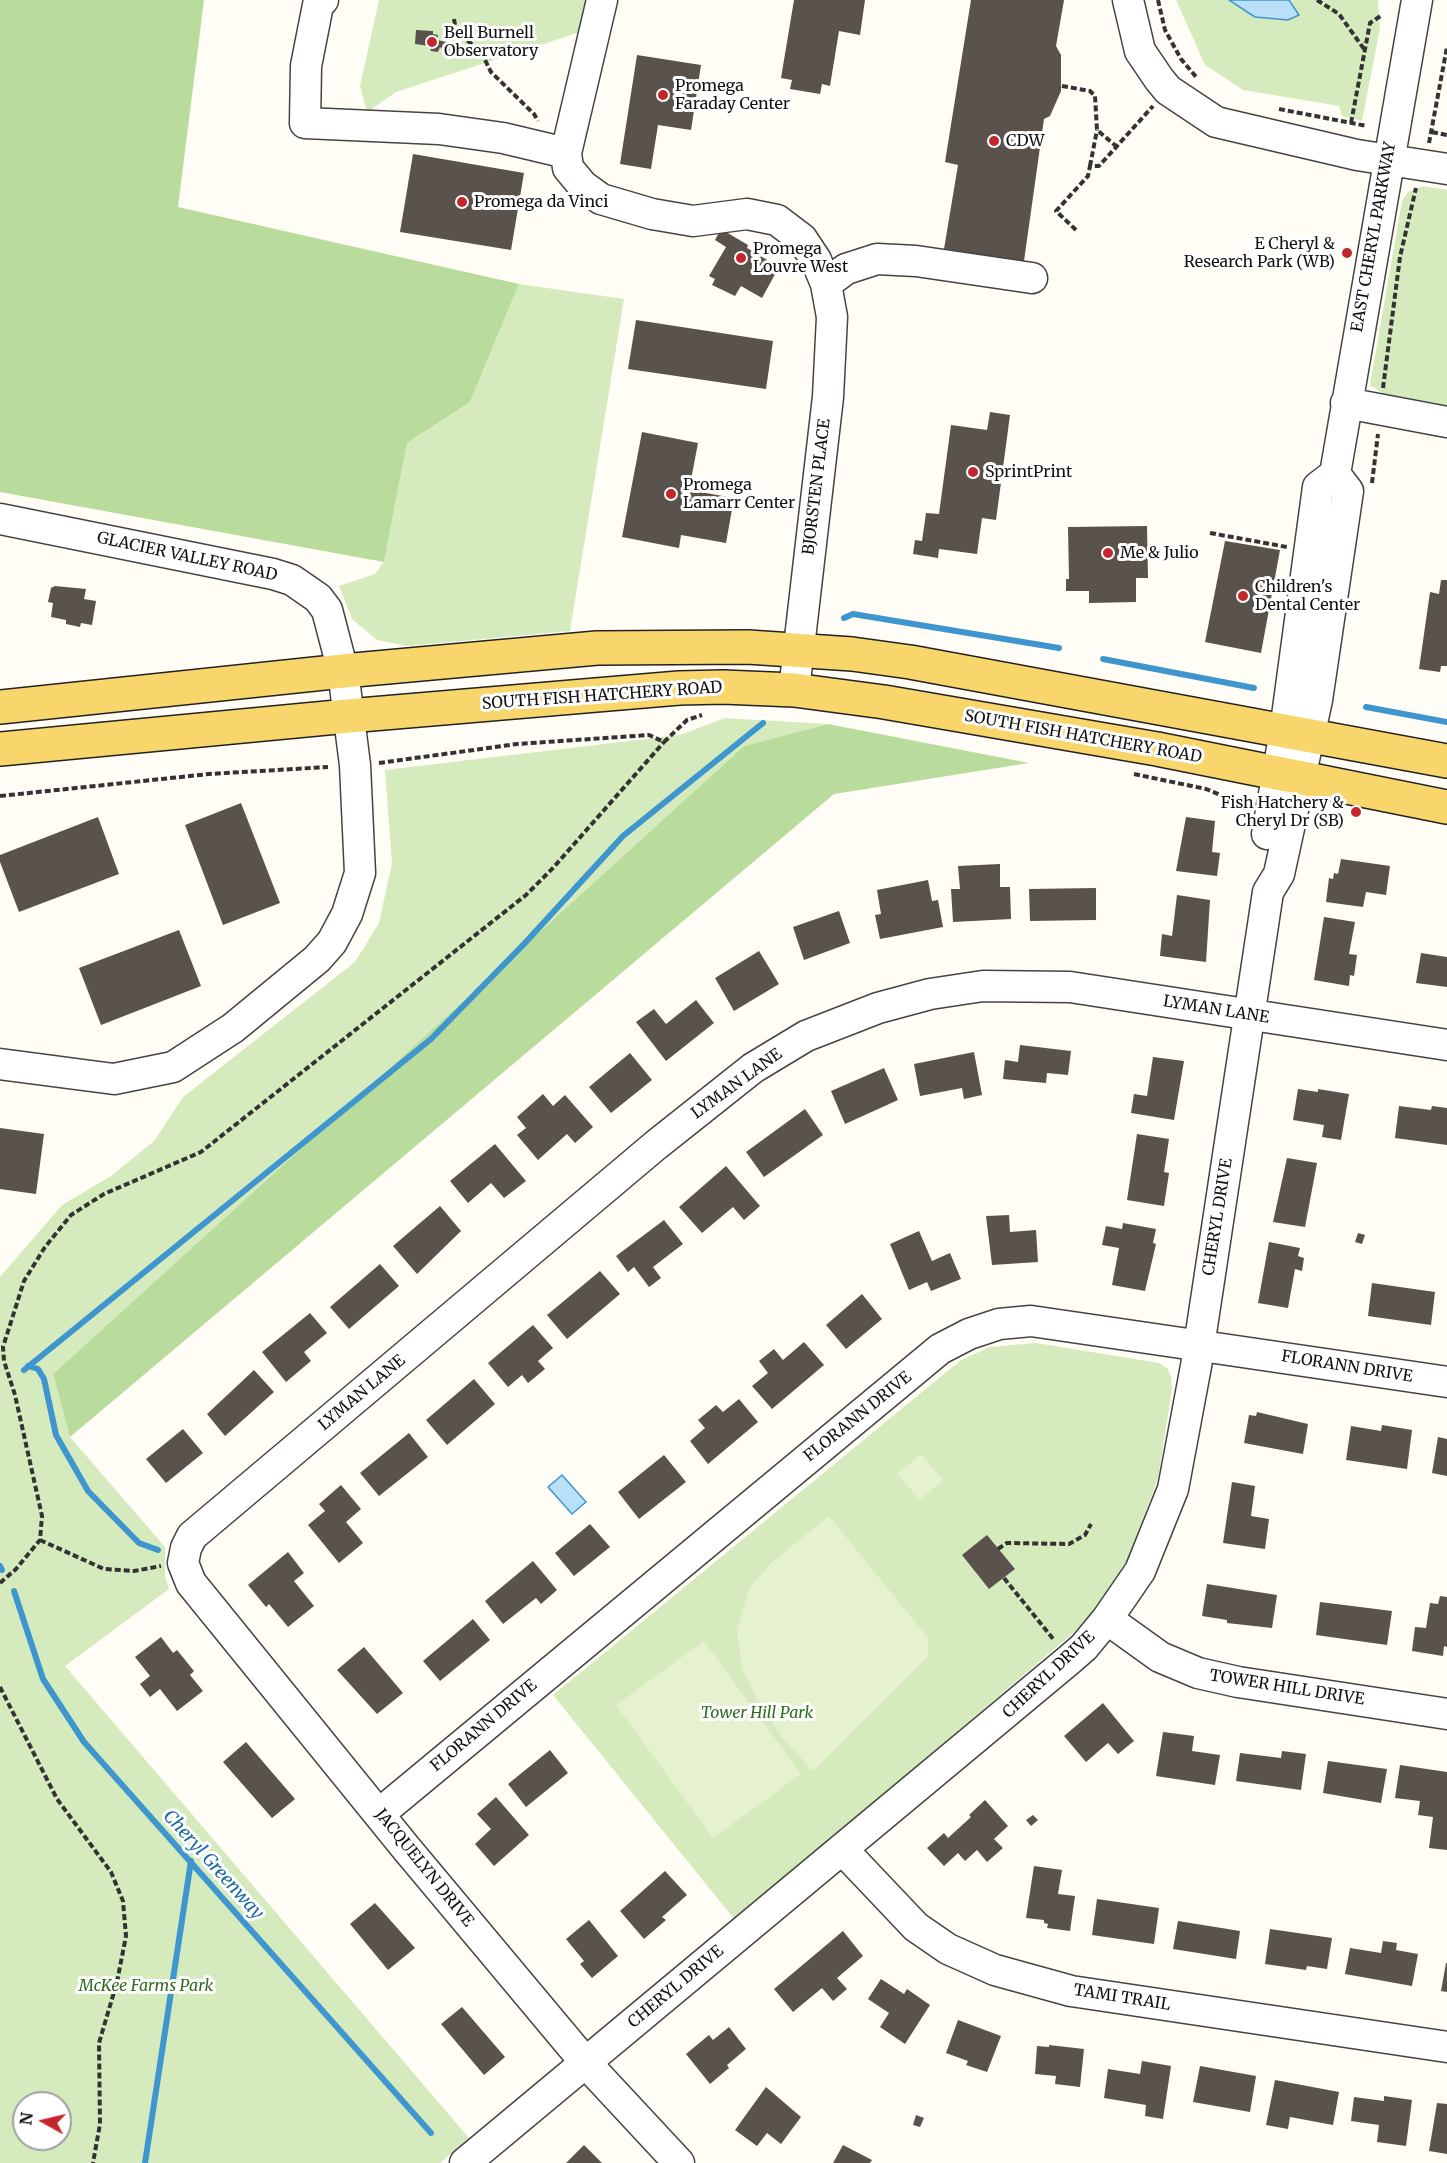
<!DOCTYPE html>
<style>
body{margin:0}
#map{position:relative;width:1447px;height:2163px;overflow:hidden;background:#fffdf5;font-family:Merriweather,serif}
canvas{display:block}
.north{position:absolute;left:12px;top:2091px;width:60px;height:60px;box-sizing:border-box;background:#fff;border:2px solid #a0a0a0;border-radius:50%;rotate:278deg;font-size:16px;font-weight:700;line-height:24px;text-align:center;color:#111}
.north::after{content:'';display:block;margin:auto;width:21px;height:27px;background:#c4262e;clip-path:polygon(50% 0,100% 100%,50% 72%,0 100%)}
</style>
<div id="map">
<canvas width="1447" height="2163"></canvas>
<div class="north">N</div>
</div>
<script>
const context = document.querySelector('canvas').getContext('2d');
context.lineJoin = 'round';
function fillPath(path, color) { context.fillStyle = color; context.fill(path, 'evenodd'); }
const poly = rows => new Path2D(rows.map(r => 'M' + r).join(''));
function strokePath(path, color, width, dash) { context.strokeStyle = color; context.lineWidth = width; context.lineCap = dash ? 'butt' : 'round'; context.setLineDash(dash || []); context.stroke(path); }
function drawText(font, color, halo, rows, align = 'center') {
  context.font = font + ' Merriweather,serif'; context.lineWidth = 6; context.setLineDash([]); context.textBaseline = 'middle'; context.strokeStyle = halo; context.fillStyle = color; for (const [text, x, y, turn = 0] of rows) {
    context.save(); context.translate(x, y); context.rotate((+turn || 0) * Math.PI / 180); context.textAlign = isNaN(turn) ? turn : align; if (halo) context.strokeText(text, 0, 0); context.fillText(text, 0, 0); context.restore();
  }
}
const green = poly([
 [379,0,588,0,580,32,396,92,367,112,360,86],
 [1176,0,1229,0,1232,4,1294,5,1289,0,1378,0,1380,28,1362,121,1342,116,1339,106,1243,90,1205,65],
 [1423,186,1447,190,1447,408,1386,396,1370,385,1402,201,1408,192],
 [519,284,624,299,570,631,407,646,377,640,352,619,339,586,375,574,384,562,407,443,470,402],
 [725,718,828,724,744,746,53,1374,70,1437,165,1547,165,1576,169,1589,65,1666,469,2138,440,2163,0,2163,0,1277,62,1205,111,1176,154,1141,183,1097,355,962,379,923,392,863,385,770,680,735],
 [24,2103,60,2103,60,2139,24,2139],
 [1036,1343,1159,1363,1167,1368,1171,1377,1172,1389,1158,1478,1127,1561,1105,1597,1080,1627,735,1920,553,1695,961,1360,990,1347]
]);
const forest = poly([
 [0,0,204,0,178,207,519,284,470,402,407,443,384,562,0,492],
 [828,724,1029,763,834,794,70,1437,53,1374,744,746]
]);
const pitch = poly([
 [921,1454,943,1480,920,1500,897,1474],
 [829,1516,928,1638,928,1657,813,1771,782,1737,757,1700,743,1670,737,1632,749,1589,771,1563],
 [704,1641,801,1774,713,1838,616,1705]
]);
const water = poly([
 [1229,0,1289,0,1299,15,1288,20,1255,17,1229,0],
 [562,1475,586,1502,572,1514,548,1487,562,1475]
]);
const stream = poly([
 [844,618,853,614,1059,648],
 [1103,659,1254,688],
 [1366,707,1447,722],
 [28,1366,38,1369,44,1379,56,1435,88,1491,139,1543,158,1550],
 [24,1370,431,1039,524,944,623,836,763,723],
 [0,1566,2,1570],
 [14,1591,43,1679,84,1742,431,2133],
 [145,2163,191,1861]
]);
const building = poly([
 [794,0,865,0,860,35,839,31,830,86,822,84,820,94,790,89,792,80,781,78],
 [971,0,1064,0,1056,46,1061,55,1061,91,1050,116,1044,119,1024,261,944,249,958,165,945,162],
 [416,30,433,31,433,34,438,35,437,40,451,43,452,51,446,54,440,47,438,52,431,51,429,46,415,44],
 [637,55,701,65,691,130,658,125,651,169,620,164],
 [413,154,524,173,511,250,400,232],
 [721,229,748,245,747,248,779,267,762,298,741,286,735,296,712,285,715,279,709,276,726,247,715,240],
 [636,320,773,341,766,389,628,369],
 [990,412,1010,415,996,520,982,518,977,554,939,549,938,558,913,554,915,540,922,541,926,513,939,514,951,425,987,430],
 [642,432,698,443,689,490,734,498,726,543,681,535,679,548,622,537],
 [1147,526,1148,578,1136,578,1136,602,1089,603,1089,591,1066,591,1066,579,1069,579,1068,527],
 [1225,541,1280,550,1261,653,1205,642],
 [1441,580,1447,580,1447,666,1441,666,1440,672,1419,669,1430,592,1439,594],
 [55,586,86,589,84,599,96,601,92,625,81,623,80,627,66,624,66,620,51,617,53,603,48,602,51,588],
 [241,803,280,903,223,925,185,825],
 [98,817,119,874,19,912,0,862,0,855],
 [1186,817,1215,821,1212,852,1220,853,1217,876,1176,871],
 [1341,859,1390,866,1386,895,1366,892,1363,907,1326,902,1329,878,1333,879,1334,873,1338,874],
 [1000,864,1000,887,1010,887,1011,919,953,922,951,889,960,889,958,866],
 [928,880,932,901,938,900,943,927,880,939,875,915,881,914,877,890],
 [1096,888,1096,920,1030,921,1029,889],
 [1177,895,1210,900,1206,962,1160,956,1162,934,1172,936],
 [839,911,850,943,804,960,793,927],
 [1324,917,1355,922,1349,954,1357,955,1354,976,1350,975,1349,986,1314,980],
 [179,930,201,986,101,1025,79,968],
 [759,951,779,984,734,1011,715,978],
 [1421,953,1447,957,1447,987,1416,983],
 [696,1000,714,1023,666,1061,636,1022,654,1009,666,1024],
 [1020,1045,1071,1051,1068,1075,1047,1073,1046,1083,1003,1079,1005,1060,1018,1062],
 [974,1052,982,1095,964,1099,962,1088,920,1096,914,1064],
 [630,1053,652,1080,611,1113,589,1087],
 [1153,1057,1184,1061,1174,1120,1131,1113,1134,1094,1147,1096],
 [884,1068,898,1100,845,1124,831,1091],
 [1298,1089,1318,1092,1318,1089,1349,1094,1341,1140,1322,1137,1324,1125,1293,1120],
 [543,1094,553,1106,565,1095,593,1127,575,1143,567,1134,538,1160,517,1135,526,1128,517,1117],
 [1399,1106,1431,1110,1432,1106,1447,1108,1447,1145,1395,1138],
 [805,1109,823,1135,764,1177,746,1152],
 [0,1128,44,1134,36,1194,0,1189],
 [1137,1134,1169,1139,1164,1172,1169,1173,1164,1206,1127,1200],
 [495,1144,526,1181,504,1198,491,1183,468,1203,450,1181],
 [1287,1158,1317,1163,1305,1227,1273,1222],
 [726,1166,760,1206,744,1220,733,1207,702,1233,679,1207],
 [440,1206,461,1231,417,1274,393,1246],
 [1009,1215,1010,1232,1036,1230,1038,1262,992,1265,986,1216],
 [664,1220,683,1244,653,1267,661,1278,649,1287,634,1267,628,1272,616,1256],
 [1123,1223,1156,1229,1153,1243,1156,1244,1145,1291,1112,1285,1119,1248,1102,1245,1106,1226,1122,1229],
 [919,1231,932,1261,950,1253,961,1279,931,1291,927,1282,909,1290,890,1244],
 [1358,1233,1365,1235,1362,1244,1355,1242],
 [1269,1242,1300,1248,1298,1256,1304,1258,1302,1271,1295,1269,1288,1308,1258,1303],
 [380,1264,399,1286,349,1329,330,1307],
 [600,1271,620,1294,567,1339,547,1315],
 [1372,1283,1435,1292,1431,1325,1368,1316],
 [862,1294,882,1319,846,1349,826,1325],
 [310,1313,327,1333,304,1352,311,1361,286,1382,262,1352],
 [533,1325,553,1348,538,1361,545,1369,528,1383,522,1375,508,1387,488,1363],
 [804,1342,824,1365,772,1409,752,1386,768,1373,759,1361,774,1349,783,1360],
 [254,1370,274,1392,225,1436,207,1414],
 [474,1379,495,1404,447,1445,426,1420],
 [739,1399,758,1422,708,1464,690,1441,705,1428,698,1420,716,1405,723,1412],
 [1257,1412,1308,1424,1303,1454,1244,1443,1249,1415,1256,1416],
 [1382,1425,1412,1430,1407,1469,1346,1460,1351,1426,1381,1431],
 [183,1429,203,1453,166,1483,146,1459],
 [409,1433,428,1457,379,1496,360,1473],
 [1438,1437,1447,1439,1447,1476,1432,1473],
 [664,1455,686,1482,639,1519,618,1492],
 [1232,1482,1255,1486,1251,1516,1269,1519,1265,1549,1223,1543],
 [341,1485,361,1509,346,1522,363,1543,339,1563,308,1525,325,1511,319,1504],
 [590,1524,610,1547,574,1576,555,1553],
 [987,1535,1015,1569,989,1589,962,1555],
 [288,1552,304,1573,294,1581,314,1606,288,1627,269,1604,266,1607,248,1585],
 [533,1561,557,1590,541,1604,536,1598,503,1624,485,1601],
 [1207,1584,1277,1595,1272,1628,1227,1623,1227,1620,1202,1616],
 [1440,1596,1447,1597,1447,1647,1444,1646,1443,1656,1412,1651,1415,1627,1426,1628,1430,1603,1438,1604],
 [1320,1602,1392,1611,1387,1645,1316,1635],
 [473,1619,490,1640,440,1681,423,1661],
 [161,1637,173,1653,177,1650,194,1671,190,1675,203,1691,177,1711,160,1689,150,1697,140,1684,150,1676,135,1657],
 [364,1647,403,1693,377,1714,337,1670],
 [1103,1703,1134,1741,1118,1754,1108,1743,1086,1762,1064,1736],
 [1163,1732,1194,1736,1192,1751,1220,1755,1215,1785,1156,1776],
 [246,1742,295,1799,272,1818,223,1762],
 [550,1750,568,1773,526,1807,508,1784],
 [1282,1751,1306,1754,1301,1790,1236,1781,1240,1753,1281,1758],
 [1328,1761,1387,1769,1381,1803,1323,1793],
 [1400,1765,1447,1772,1447,1850,1429,1848,1433,1817,1418,1815,1420,1801,1395,1798],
 [496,1797,529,1835,494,1866,475,1844,491,1829,477,1814],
 [985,1800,1008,1826,994,1839,1003,1848,987,1862,977,1850,965,1861,958,1853,944,1866,927,1848,944,1833,948,1838,971,1817,969,1815],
 [1033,1815,1038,1820,1031,1826,1026,1820],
 [1034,1866,1062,1870,1058,1894,1075,1896,1070,1931,1047,1928,1048,1924,1044,1923,1044,1920,1026,1918],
 [665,1871,687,1895,662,1917,666,1920,644,1939,620,1911],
 [1097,1899,1159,1908,1154,1944,1092,1935],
 [375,1903,415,1948,388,1970,350,1924],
 [589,1920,618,1956,592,1978,580,1964,584,1961,566,1939],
 [1178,1921,1240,1931,1236,1959,1173,1949],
 [1270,1929,1332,1938,1327,1969,1307,1966,1306,1970,1265,1964],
 [843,1931,863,1956,837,1978,847,1989,833,2001,822,1988,793,2012,774,1989],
 [1383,1941,1397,1943,1396,1950,1418,1954,1412,1986,1345,1974,1350,1948,1381,1953],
 [1446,1963,1447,1963,1447,1992,1441,1991],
 [881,1979,904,1994,907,1989,930,2005,905,2044,880,2027,889,2013,868,1999],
 [462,2007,505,2057,484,2075,441,2024],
 [958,2020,1001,2036,987,2072,966,2065,968,2061,946,2053],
 [729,2027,746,2049,727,2065,729,2068,710,2084,686,2054,709,2035,713,2040],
 [1049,2045,1084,2049,1080,2087,1055,2084,1056,2076,1035,2074,1037,2046,1049,2047],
 [1142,2061,1171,2066,1163,2119,1145,2116,1146,2105,1104,2098,1108,2069,1140,2074],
 [1200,2066,1256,2076,1250,2112,1193,2102],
 [1275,2080,1339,2092,1333,2125,1290,2117,1288,2129,1266,2125],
 [766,2087,801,2117,781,2144,767,2133,757,2146,735,2130],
 [1384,2096,1412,2100,1406,2146,1377,2142,1379,2125,1351,2121,1354,2097,1384,2101],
 [1437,2103,1447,2104,1447,2154,1429,2151],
 [916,2115,924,2118,920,2127,913,2125],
 [584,2145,602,2163,566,2163],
 [843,2145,872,2160,870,2163,833,2163]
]);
const path = poly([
 [1158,0,1165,30,1181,59,1197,78],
 [1317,0,1339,14,1364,49],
 [454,19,456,31,481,52,491,72,534,114,538,121],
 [1062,86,1090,91,1095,96,1097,130,1116,146],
 [1279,109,1367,126],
 [1351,123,1370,23,1382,15],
 [1432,132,1447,135],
 [1429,143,1447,47],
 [1090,166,1097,130],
 [1076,230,1056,211,1088,176,1090,166,1099,166,1153,106],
 [1383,388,1400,257,1416,188],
 [1372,483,1378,434],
 [1210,533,1287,547],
 [379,763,517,744,649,735,664,742,687,720,702,715],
 [1134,774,1206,789,1248,806],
 [0,796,209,774,328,767],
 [40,1540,104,1569,134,1571,161,1566],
 [998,1549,1007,1543,1069,1544,1085,1535,1091,1524],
 [1004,1578,1054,1640],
 [0,1583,16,1569,40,1540,42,1516,15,1395,4,1361,3,1347,24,1281,45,1247,71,1215,104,1194,201,1152,526,895,553,868,664,742],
 [0,1687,57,1799,111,1872,123,1901,126,1936,117,1982,99,2043,100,2124,93,2163]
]);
const minor = poly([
 [323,0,318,5,306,66,305,123,439,129,503,138,566,153,568,168,583,186,601,199,652,214,693,221,747,214,777,220,802,239,816,260,826,284,832,317,828,397,794,690],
 [1128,0,1140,51,1159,79,1168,90,1216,122,1357,155,1447,169],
 [566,153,602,0],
 [826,284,846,269,877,259,916,261,1032,278],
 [1346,403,1447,422],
 [0,519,273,574,292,580,318,598,327,610,343,671,355,765,360,873,347,914,332,942,317,959,233,1028,173,1067,114,1079,0,1064],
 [1267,834,1285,731,1318,487,1335,474,1417,0],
 [1107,1619,1160,1657,1198,1673,1238,1682,1447,1714],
 [379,1814,940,1349,969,1334,999,1324,1031,1321,1447,1382],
 [842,1849,916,1927,948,1949,995,1970,1071,1991,1447,2047],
 [465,2163,1069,1660,1084,1647,1107,1619,1140,1571,1173,1489,1196,1366,1268,892,1279,874,1317,700,1348,491,1335,474],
 [679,2163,585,2062,406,1848,191,1583,183,1563,186,1548,192,1536,656,1145,753,1068,806,1036,878,1008,930,994,983,986,1070,987,1447,1045]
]);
const major = poly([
 [0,707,343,671,597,648,748,647,852,654,910,662,1447,761],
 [0,749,348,716,679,688,723,687,794,690,884,702,1157,749,1447,807]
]);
const markers = [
 [432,42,6,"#c4262e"],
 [663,95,6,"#c4262e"],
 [994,141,6,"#c4262e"],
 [462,202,6,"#c4262e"],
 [1347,253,6,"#c4262e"],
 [741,258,6,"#c4262e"],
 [973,472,6,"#c4262e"],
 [671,494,6,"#c4262e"],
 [1108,553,6,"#c4262e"],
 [1243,596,6,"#c4262e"],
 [1356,812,6,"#c4262e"]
];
const poiNames = [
 ["Bell Burnell",444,33],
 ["Observatory",444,51],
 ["Promega",675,86],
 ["Faraday Center",675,104],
 ["CDW",1006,141],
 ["Promega da Vinci",474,202],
 ["E Cheryl &",1335,244,"right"],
 ["Research Park (WB)",1335,262,"right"],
 ["Promega",753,249],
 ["Louvre West",753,267],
 ["SprintPrint",985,472],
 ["Promega",683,485],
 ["Lamarr Center",683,503],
 ["Me & Julio",1120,553],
 ["Children's",1255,587],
 ["Dental Center",1255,605],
 ["Fish Hatchery &",1344,803,"right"],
 ["Cheryl Dr (SB)",1344,821,"right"]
];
const streetNames = [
 ["EAST CHERYL PARKWAY",1374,237,-80],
 ["BJORSTEN PLACE",817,487,-83],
 ["GLACIER VALLEY ROAD",187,557,12],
 ["SOUTH FISH HATCHERY ROAD",602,696,-4],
 ["SOUTH FISH HATCHERY ROAD",1083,737,10],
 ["LYMAN LANE",1216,1010,9],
 ["LYMAN LANE",737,1084,-36],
 ["CHERYL DRIVE",1218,1217,-81],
 ["FLORANN DRIVE",1347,1367,9],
 ["LYMAN LANE",362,1393,-40],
 ["FLORANN DRIVE",858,1417,-39],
 ["CHERYL DRIVE",1049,1675,-43],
 ["TOWER HILL DRIVE",1287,1688,9],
 ["FLORANN DRIVE",484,1726,-40],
 ["JACQUELYN DRIVE",424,1868,51],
 ["CHERYL DRIVE",676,1987,-40],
 ["TAMI TRAIL",1122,1998,9]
];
const parkNames = [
 ["Tower Hill Park",757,1713],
 ["McKee Farms Park",146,1986]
];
const waterNames = [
 ["Cheryl Greenway",213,1865,48]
];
fillPath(green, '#d5ebbd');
fillPath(forest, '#b9dc9c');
fillPath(pitch, '#e6f2cf');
fillPath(water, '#b9e0f7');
strokePath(water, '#3f96cf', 1.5);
strokePath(stream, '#3f96cf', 6);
fillPath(building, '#5a524d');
strokePath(minor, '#444', 33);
strokePath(major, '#222', 36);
strokePath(path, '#333', 4, [6, 3]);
strokePath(minor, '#fff', 30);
strokePath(major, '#f9d66b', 33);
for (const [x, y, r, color] of markers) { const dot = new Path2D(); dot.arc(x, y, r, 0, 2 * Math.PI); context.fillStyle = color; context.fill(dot); strokePath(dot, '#fff', 2); }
drawText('16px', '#111', '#fff', poiNames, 'left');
drawText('16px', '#111', '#fff', streetNames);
drawText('italic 16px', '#2f6b1f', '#fff', parkNames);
drawText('italic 18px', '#1768a6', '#fff', waterNames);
</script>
